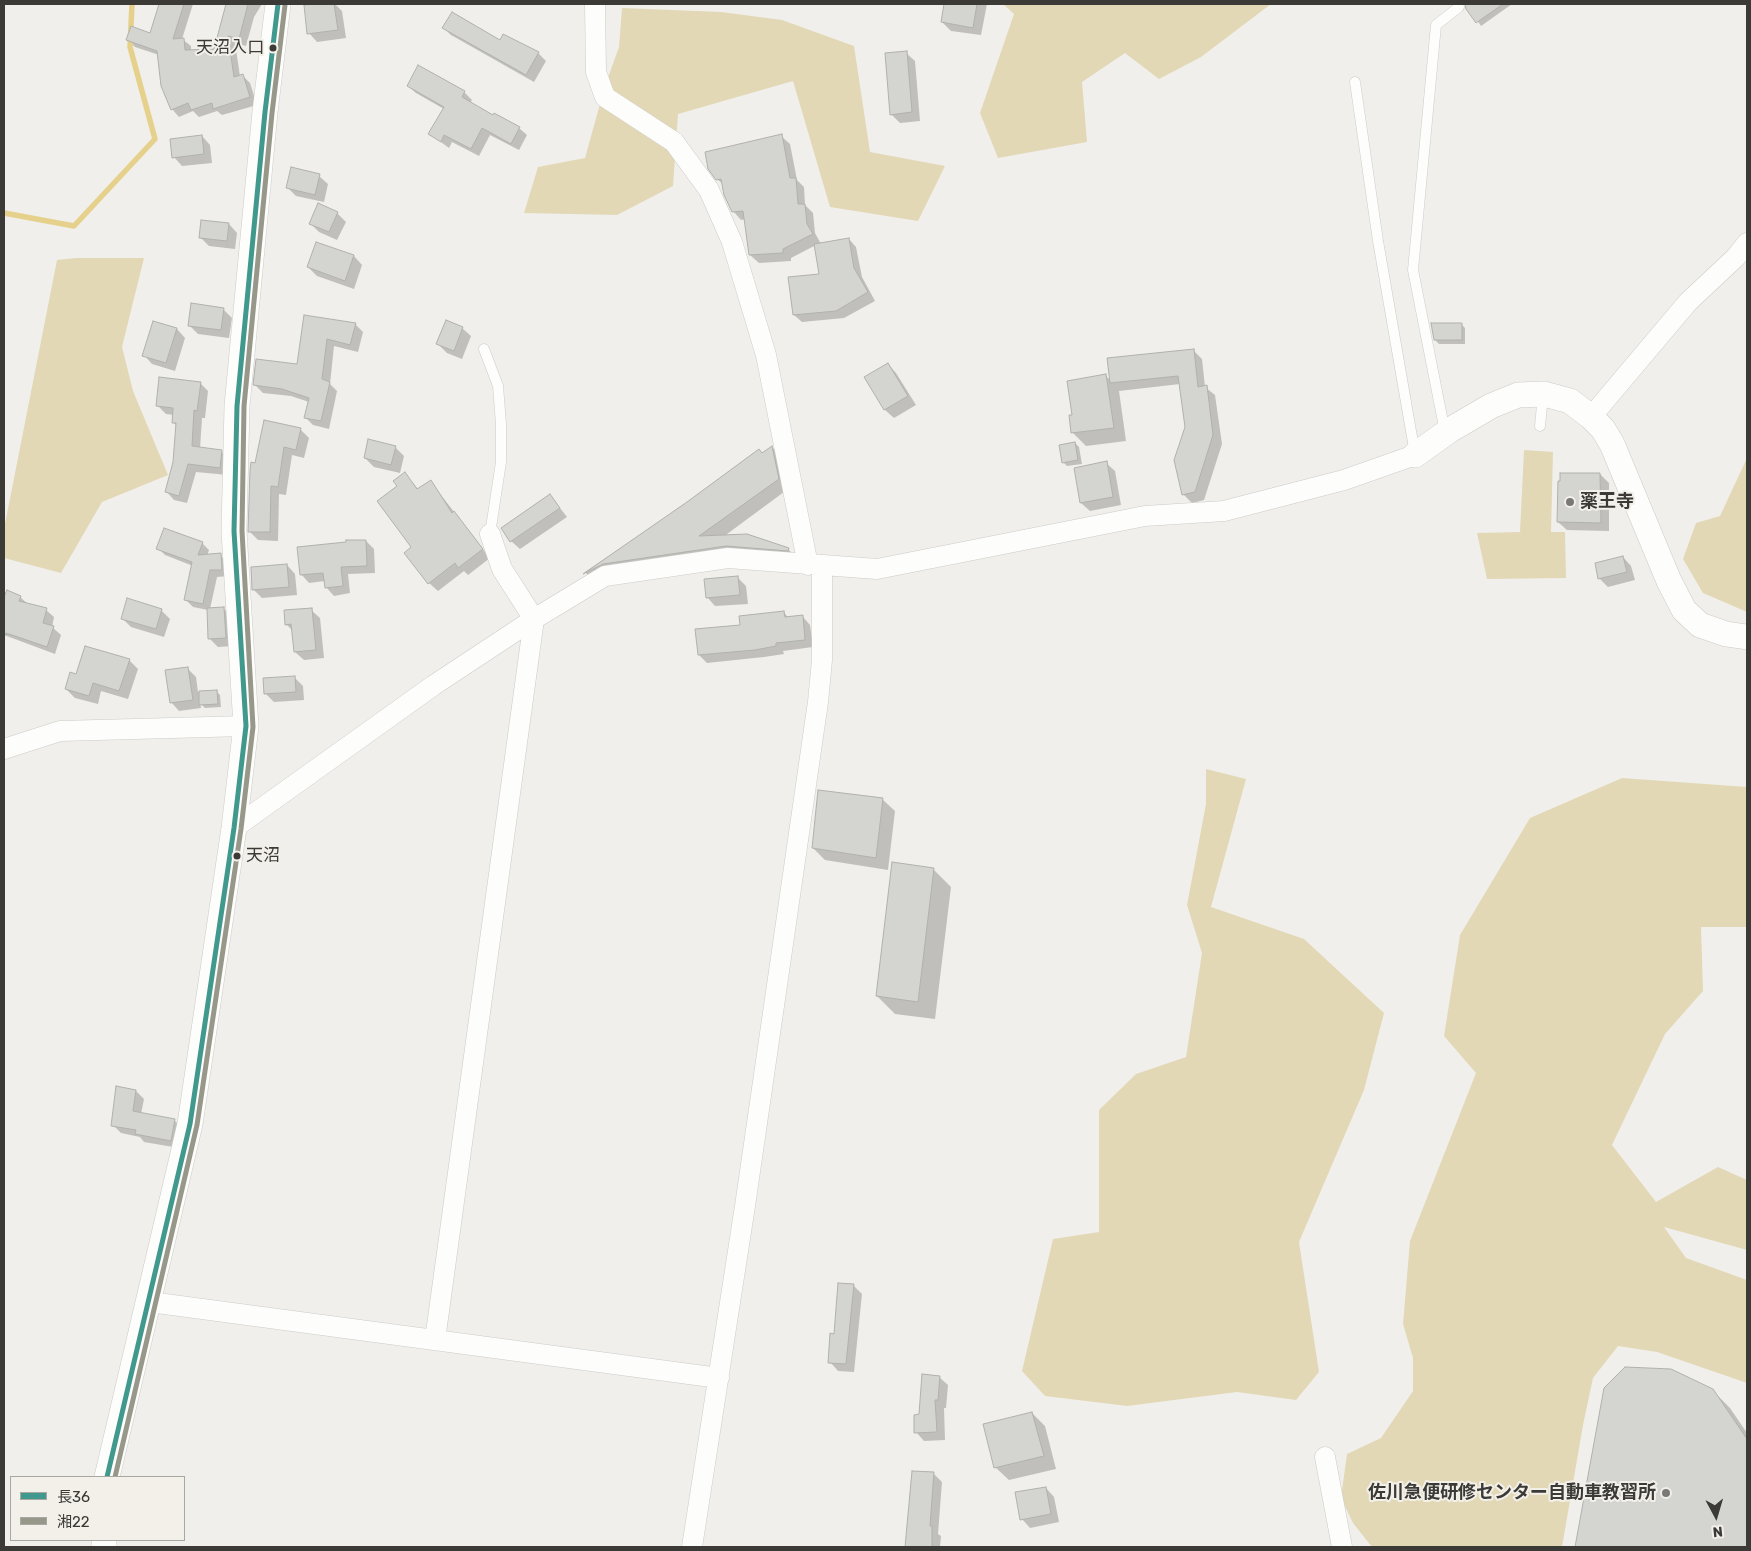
<!DOCTYPE html>
<meta charset="utf-8">
<style>
body{margin:0}
#map{position:relative;width:1751px;height:1551px;overflow:hidden;background:#f0efeb;font-family:Rubik,"Noto Sans JP",sans-serif}
canvas{display:block}
.frame{position:absolute;inset:0;border:5px solid #3b3a37;pointer-events:none}
.legend{position:absolute;left:10px;top:1476px;width:175px;height:65px;box-sizing:border-box;background:#f2f0e9;border:1px solid #a9a7a2;margin:0;padding:6px 9px;list-style:none;font-size:15px;color:#3b3a37}
.legend li{display:flex;align-items:center;gap:10px;height:25px}
.legend b{width:25px;border:1px solid #a9a7a2}
.north{position:absolute;left:1691px;top:1491px;width:50px;height:50px;-webkit-text-stroke:4px #f2f0e9;paint-order:stroke;rotate:174deg;font-size:14px;font-weight:700;line-height:20px;text-align:center;color:#3b3a37}
.north::after{content:'';display:block;margin:auto;width:18px;height:22px;background:#3b3a37;clip-path:polygon(50% 0,100% 100%,50% 72%,0 100%)}
</style>
<div id="map">
<canvas width="1751" height="1551"></canvas>
<div class="frame"></div>
<ul class="legend">
<li><b style="height:6px;background:#41988c"></b>長36</li>
<li><b style="height:6px;background:#98988a"></b>湘22</li>
</ul>
<div class="north">N</div>
</div>
<script>
const context = document.querySelector('canvas').getContext('2d');
context.lineJoin = 'round';
function fillPath(path, color) { context.fillStyle = color; context.fill(path, 'evenodd'); }
const poly = rows => new Path2D(rows.map(r => 'M' + r).join(''));
function strokePath(path, color, width, dash) { context.strokeStyle = color; context.lineWidth = width; context.lineCap = dash ? 'butt' : 'round'; context.setLineDash(dash || []); context.stroke(path); }
function drawText(font, color, halo, rows, align = 'center') {
  context.font = font + ' Rubik,"Noto Sans JP",sans-serif'; context.lineWidth = 4; context.setLineDash([]); context.textBaseline = 'middle'; context.strokeStyle = halo; context.fillStyle = color; for (const [text, x, y, turn = 0] of rows) {
    context.save(); context.translate(x, y); context.rotate((+turn || 0) * Math.PI / 180); context.textAlign = isNaN(turn) ? turn : align; if (halo) context.strokeText(text, 0, 0); context.fillText(text, 0, 0); context.restore();
  }
}
const green = poly([
 [1003,4,1271,4,1201,57,1159,79,1125,53,1082,82,1087,142,998,158,980,113,1014,14],
 [622,8,721,12,782,20,854,46,870,152,945,166,918,221,830,207,793,81,678,114,673,186,617,215,524,213,538,167,585,158,605,86,619,47],
 [76,258,144,258,122,347,133,391,168,475,102,502,61,573,4,558,4,529,57,260],
 [1524,450,1553,452,1551,532,1565,532,1566,578,1487,579,1477,533,1520,532],
 [1747,458,1747,612,1703,593,1683,559,1696,523,1720,516],
 [1206,769,1246,779,1211,907,1304,939,1384,1013,1364,1090,1299,1242,1319,1372,1296,1400,1237,1392,1127,1406,1045,1396,1022,1371,1053,1239,1099,1232,1099,1110,1136,1074,1186,1057,1202,953,1187,905,1206,804],
 [1622,778,1747,787,1747,927,1701,927,1703,991,1665,1034,1612,1145,1656,1202,1718,1167,1747,1180,1747,1250,1664,1227,1686,1258,1747,1280,1747,1383,1657,1352,1618,1346,1593,1378,1583,1425,1562,1547,1372,1547,1353,1523,1341,1498,1347,1454,1381,1438,1413,1391,1413,1358,1403,1324,1410,1241,1476,1073,1444,1036,1460,935,1530,818]
]);
const shadow = poly([
 [160,4,193,4,182,39,191,46,191,51,215,50,227,4,262,4,254,17,246,46,235,43,240,76,243,76,250,83,257,105,222,115,217,111,199,117,193,111,179,117,172,109,159,55,135,47,128,40,151,34],
 [324,4,335,4,342,11,346,38,317,42,309,33,305,6],
 [945,4,987,4,981,35,951,31,942,22],
 [1469,4,1512,4,1481,26,1467,5],
 [444,28,501,41,504,36,538,53,546,61,534,82,451,35],
 [906,53,915,61,920,121,900,123,891,114],
 [408,86,464,92,472,100,470,103,493,117,519,128,527,135,519,150,490,135,479,156,452,142,449,148,430,134,444,109,416,93],
 [202,136,210,145,212,163,182,166,174,157],
 [781,136,790,144,797,180,804,187,805,205,813,213,815,233,821,244,849,239,856,247,862,277,875,301,844,318,802,322,794,315,821,275,816,245,791,258,791,261,759,263,750,255,745,219,741,220,733,211,724,185,717,179],
 [319,176,328,184,324,202,296,196,287,187],
 [337,213,346,222,337,240,319,232,311,224],
 [229,224,237,233,235,249,209,246,200,237],
 [316,243,354,256,362,265,354,289,317,276,308,267],
 [223,309,232,318,229,338,198,334,189,325],
 [305,316,355,324,363,332,358,352,334,346,330,384,337,391,329,429,313,425,305,417,309,402,291,396,263,393,255,385,299,365],
 [154,322,177,329,185,338,175,371,152,364,144,355],
 [1461,324,1465,328,1465,344,1439,344,1435,340],
 [462,328,471,336,462,359,447,353,438,344],
 [1193,350,1202,359,1205,387,1215,395,1222,444,1204,500,1192,503,1183,494,1186,427,1180,384,1119,391,1126,441,1086,446,1072,432,1073,416,1106,376,1111,381],
 [888,364,896,373,916,405,894,418,885,410,866,377],
 [200,383,208,391,205,418,202,418,200,449,221,451,229,460,228,475,196,472,187,503,174,500,166,491,174,462,177,426,173,422,174,415,166,414,157,405],
 [300,429,309,438,304,458,292,455,286,495,279,494,278,541,258,540,250,532,256,464],
 [1075,443,1079,447,1082,464,1067,466,1063,462],
 [395,447,404,456,400,473,374,467,365,458],
 [772,447,782,457,788,489,723,537,788,549,798,559,594,582,585,572],
 [1106,463,1115,471,1121,505,1090,511,1081,503],
 [405,474,418,489,430,481,490,558,468,575,464,571,438,591,429,583,413,548,398,487],
 [1600,474,1609,483,1609,531,1567,530,1558,522],
 [550,495,567,517,520,549,511,541],
 [366,541,374,549,375,573,348,574,350,593,334,596,326,587,325,581,309,583,301,574],
 [202,543,209,550,207,556,220,555,227,562,228,576,217,577,210,609,224,609,232,617,234,646,218,647,209,638,208,610,193,607,186,600,193,566,165,555,158,548],
 [1623,557,1631,566,1635,580,1608,587,1599,578],
 [287,565,295,574,297,595,262,598,253,589],
 [738,578,746,586,748,604,715,606,707,597],
 [8,592,20,597,29,605,46,610,54,617,52,627,61,635,55,654,4,635,4,602],
 [161,610,170,619,164,637,131,627,122,618],
 [311,610,320,618,324,658,304,660,295,652,293,631,286,624],
 [783,612,789,618,802,616,810,625,813,647,783,651,784,654,764,657,707,663,699,655,741,626],
 [129,660,138,669,128,699,101,691,98,704,75,698,66,689,77,675],
 [188,669,196,677,198,692,216,691,220,695,221,707,205,708,200,703,201,708,179,711,171,702],
 [294,677,303,686,304,700,274,702,265,693],
 [882,799,895,811,888,870,825,860,813,848],
 [933,869,951,887,935,1019,895,1014,877,996],
 [136,1091,144,1099,141,1114,175,1121,183,1129,179,1148,144,1142,140,1137,121,1133,113,1125],
 [853,1285,862,1294,854,1372,838,1371,830,1362,835,1335],
 [939,1377,948,1385,946,1408,944,1408,945,1440,924,1441,916,1432,920,1416],
 [1605,1389,1712,1390,1730,1408,1747,1433,1747,1547,1576,1547],
 [1032,1413,1045,1426,1056,1469,1009,1480,995,1467],
 [933,1473,942,1482,938,1534,941,1536,940,1547,907,1547,907,1527],
 [1046,1488,1054,1497,1059,1522,1030,1528,1022,1519]
]);
const stream = poly([
 [4,213,74,226,155,139,130,47,132,4]
]);
const building = poly([
 [159,4,184,4,173,39,184,38,185,50,214,49,226,4,248,4,239,39,228,36,234,77,243,74,250,97,213,109,212,103,191,110,188,103,171,110,161,86,157,51,126,40,131,26,150,33,159,4],
 [314,4,334,4,338,30,307,34,304,5,314,4],
 [944,4,977,4,973,28,941,22,944,4],
 [1465,4,1503,4,1476,23,1466,9,1465,4],
 [452,12,500,40,503,34,539,52,526,75,442,28,452,12],
 [907,51,912,112,890,115,885,53,907,51],
 [418,65,465,91,462,97,493,115,494,113,520,127,511,144,482,128,471,149,444,135,441,142,428,134,444,107,407,86,418,65],
 [782,134,790,178,796,178,798,204,805,204,807,224,813,234,783,249,783,253,749,255,743,211,732,212,724,195,721,179,716,180,708,169,705,152,782,134],
 [202,135,204,154,172,158,170,139,202,135],
 [291,167,320,174,315,195,286,188,291,167],
 [318,203,338,212,329,232,309,224,318,203],
 [201,220,229,223,227,241,199,238,201,220],
 [849,238,854,268,868,292,836,311,793,315,788,277,819,274,814,244,849,238],
 [316,242,354,255,345,281,307,267,316,242],
 [191,303,224,308,221,330,188,326,191,303],
 [304,315,356,323,350,345,327,339,322,379,330,382,321,421,304,418,309,398,282,389,253,385,256,359,297,364,304,315],
 [446,320,463,327,454,351,436,344,446,320],
 [153,321,177,328,166,363,142,356,153,321],
 [1431,323,1462,323,1462,340,1434,340,1431,323],
 [1194,349,1198,387,1207,385,1213,435,1195,492,1182,495,1174,460,1185,427,1178,376,1110,383,1107,358,1194,349],
 [888,363,908,396,884,410,864,377,888,363],
 [1106,374,1114,428,1071,433,1069,415,1072,415,1067,381,1106,374],
 [159,377,201,382,197,411,194,410,192,446,222,450,220,468,188,464,179,496,165,492,173,462,176,423,172,423,173,408,156,406,159,377],
 [264,420,301,428,296,450,284,447,278,487,271,486,270,532,248,532,250,471,251,462,255,463,264,420],
 [368,439,396,446,391,465,364,458,368,439],
 [1075,442,1078,460,1062,463,1059,445,1075,442],
 [772,446,779,479,699,536,747,534,789,548,788,551,726,546,603,564,583,574,687,502,759,449,762,453,772,446],
 [1107,461,1113,497,1080,503,1074,468,1107,461],
 [405,472,417,489,431,480,452,513,454,511,483,549,458,568,455,563,428,584,404,553,411,547,377,501,397,486,393,481,405,472],
 [1560,473,1600,473,1601,523,1557,522,1558,481,1560,481,1560,473],
 [550,494,560,508,510,542,501,528,550,494],
 [164,528,203,542,198,555,221,553,222,570,210,570,203,604,184,600,192,562,156,549,164,528],
 [346,540,366,540,367,566,341,567,343,586,325,588,323,573,300,575,297,547,346,542,346,540],
 [1623,556,1627,572,1598,579,1595,563,1623,556],
 [287,564,289,587,252,590,251,567,287,564],
 [738,576,740,595,706,598,704,579,738,576],
 [7,590,21,596,19,601,47,608,43,623,54,626,47,647,6,633,4,637,4,597,7,590],
 [127,598,162,609,156,629,121,619,127,598],
 [224,607,226,638,208,639,207,608,224,607],
 [312,608,316,650,294,652,291,624,285,625,284,610,312,608],
 [784,611,785,617,803,615,805,640,776,643,776,646,755,650,698,655,695,629,740,625,739,616,784,611],
 [85,646,130,659,119,691,93,683,89,696,65,689,70,672,76,674,85,646],
 [188,667,193,700,170,703,165,670,188,667],
 [295,676,296,692,264,694,263,678,295,676],
 [217,690,218,704,199,705,199,691,217,690],
 [818,790,883,798,876,858,812,848,818,790],
 [892,862,934,868,918,1002,876,996,892,862],
 [116,1086,136,1090,133,1111,175,1119,171,1141,135,1134,136,1130,111,1126,116,1086],
 [838,1283,854,1284,846,1364,828,1363,830,1333,834,1334,838,1283],
 [1625,1367,1671,1369,1713,1389,1747,1439,1747,1547,1575,1547,1604,1388,1625,1367],
 [922,1374,940,1376,938,1400,935,1400,937,1432,914,1433,914,1415,919,1414,922,1374],
 [1032,1412,1044,1456,994,1468,983,1424,1032,1412],
 [912,1471,934,1472,930,1526,932,1526,932,1547,905,1547,912,1471],
 [1046,1487,1051,1514,1020,1520,1015,1492,1046,1487]
]);
const service = poly([
 [1355,82,1378,241,1415,454],
 [484,349,498,386,501,424,501,462,490,534],
 [1540,426,1543,395],
 [1445,432,1413,270,1436,25,1459,7]
]);
const minor = poly([
 [595,4,596,72,605,97,674,142,709,190,732,242,766,355,808,565],
 [1591,417,1688,302,1736,257,1747,243],
 [4,749,60,731,246,726],
 [234,828,434,685,534,619,605,576,728,558,877,569,1145,516,1224,511,1344,480,1415,455],
 [150,1302,719,1378],
 [435,1340,534,619,502,569,490,534],
 [1325,1457,1342,1547],
 [692,1547,745,1206,818,702,822,660,822,566]
]);
const tertiary = poly([
 [1415,455,1450,430,1491,406,1518,395,1544,394,1570,401,1591,417,1603,429,1612,444,1669,581,1684,610,1700,625,1726,634,1747,637],
 [107,1477,190,1124,234,828,246,726,234,531,237,406,265,112,278,4],
 [104,1540,104,1547]
]);
const bus1 = poly([
 [107,1477,190,1124,234,828,246,726,234,531,237,406,265,112,278,4]
]);
const bus2 = poly([
 [115,1477,197,1125,241,829,253,727,242,531,244,406,272,113,285,5]
]);
const markers = [
 [273,48,4.5,"#3b3a37"],
 [1570,502,5,"#7a7976"],
 [237,856,4.5,"#3b3a37"],
 [1666,1493,5,"#7a7976"]
];
const busNames = [
 ["天沼入口",264,48],
 ["天沼",246,856,"left"]
];
const poiNames = [
 ["薬王寺",1580,502],
 ["佐川急便研修センター自動車教習所",1656,1493,"right"]
];
fillPath(green, '#e3d8b6');
fillPath(shadow, '#0003');
strokePath(stream, '#e6d18c', 5.5);
fillPath(building, '#d4d4d1');
strokePath(building, '#b0b0ad', 1);
strokePath(service, '#cccbc8', 11);
strokePath(minor, '#cccbc8', 21);
strokePath(tertiary, '#cccbc8', 26);
strokePath(service, '#fdfdfc', 10);
strokePath(minor, '#fdfdfc', 20);
strokePath(tertiary, '#fdfdfc', 25);
strokePath(bus1, '#41988c', 5);
strokePath(bus2, '#98988a', 5);
for (const [x, y, r, color] of markers) { const dot = new Path2D(); dot.arc(x, y, r, 0, 2 * Math.PI); context.fillStyle = color; context.fill(dot); strokePath(dot, '#f2f0e9', 2); }
drawText('17px', '#3b3a37', '#f2f0e9', busNames, 'right');
drawText('bold 18px', '#3b3a37', '#f2f0e9', poiNames, 'left');
</script>
